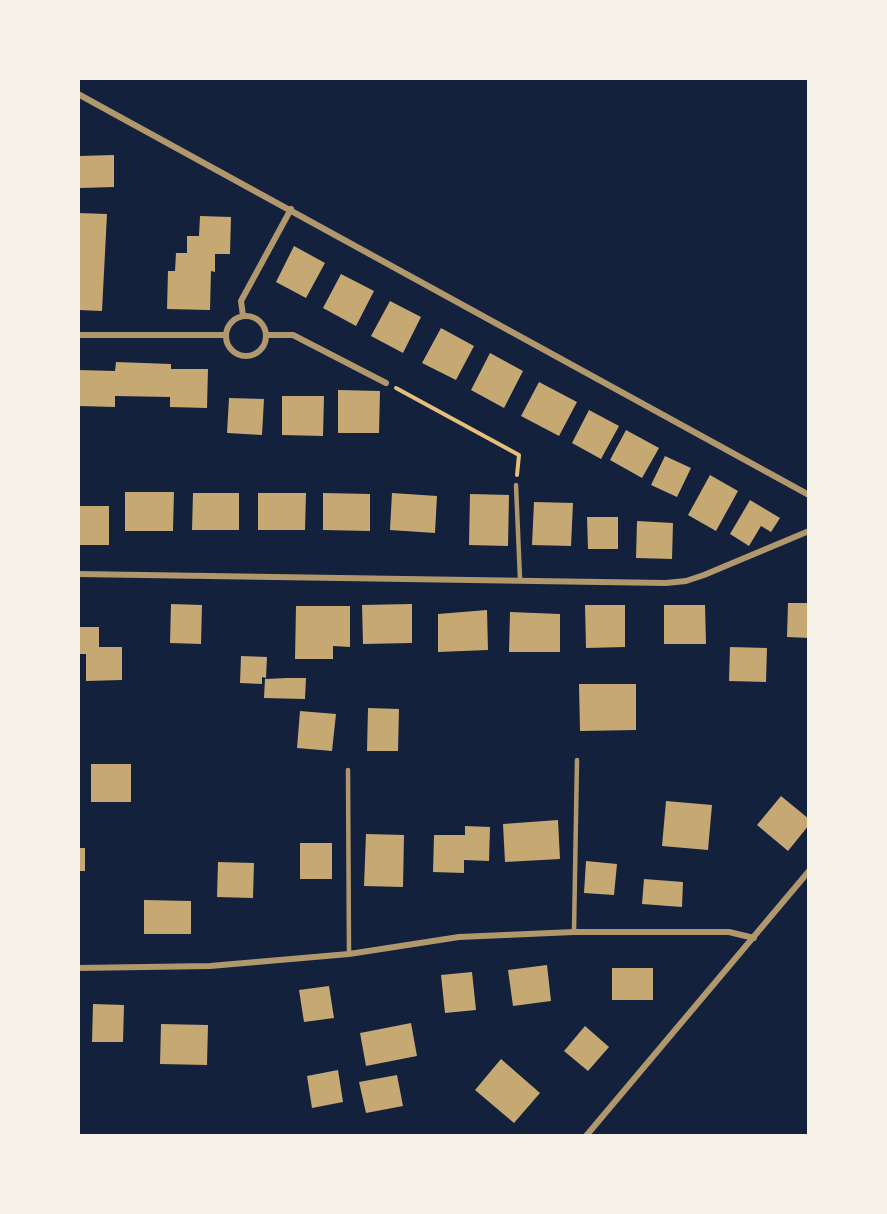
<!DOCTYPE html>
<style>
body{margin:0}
#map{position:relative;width:887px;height:1214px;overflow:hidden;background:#14213d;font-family:Inter,sans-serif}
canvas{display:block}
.frame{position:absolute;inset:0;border:80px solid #f6f1e7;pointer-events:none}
</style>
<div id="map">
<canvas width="887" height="1214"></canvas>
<div class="frame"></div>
</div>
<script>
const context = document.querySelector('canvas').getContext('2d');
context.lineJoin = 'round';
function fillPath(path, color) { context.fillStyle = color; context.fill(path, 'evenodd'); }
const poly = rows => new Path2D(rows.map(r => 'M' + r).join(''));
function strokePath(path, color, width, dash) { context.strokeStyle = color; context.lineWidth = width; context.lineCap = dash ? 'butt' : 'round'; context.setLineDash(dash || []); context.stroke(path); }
const building = poly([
 [114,155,114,187,80,188,79,156],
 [78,213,107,214,102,311,78,310],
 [200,216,231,217,230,254,215,254,215,272,211,271,210,310,167,309,168,271,175,271,176,253,187,253,187,236,199,236],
 [294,246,325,263,306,298,276,282],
 [341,274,374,291,356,326,323,308],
 [390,301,421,317,403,353,371,336],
 [441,328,474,346,456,380,422,363],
 [490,353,523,371,504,408,471,390],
 [116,362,171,364,171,369,208,369,207,408,170,407,170,397,115,396,115,407,78,406,78,370,115,371],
 [539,382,577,402,559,436,521,416],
 [338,390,380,391,379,433,338,433],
 [282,396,324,396,323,436,282,435],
 [229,398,264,399,262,435,227,433],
 [589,410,619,426,601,459,572,443],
 [626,430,659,448,642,478,610,460],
 [665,456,691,468,677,497,651,485],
 [710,475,738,491,716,531,688,515],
 [125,492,174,492,173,531,125,531],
 [193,493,239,493,239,530,192,530],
 [258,493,306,493,305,530,258,530],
 [323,493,370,494,370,531,323,530],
 [392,493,437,496,435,533,390,530],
 [470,494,509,495,508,546,469,545],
 [750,500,780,518,771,532,761,526,749,546,730,534],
 [534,502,573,503,571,546,532,545],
 [78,506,109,506,109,545,78,545],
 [587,517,618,517,618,549,588,549],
 [637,521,673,523,672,559,636,558],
 [788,603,809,603,809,638,787,637],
 [171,604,202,605,201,644,170,643],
 [412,604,412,643,363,644,362,605],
 [585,605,625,605,625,647,586,648],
 [664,605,705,605,706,644,664,644],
 [296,606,350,606,350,647,333,646,333,659,295,659],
 [487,610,488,650,438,652,438,614],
 [510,612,560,614,560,652,509,652],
 [78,627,99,627,99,647,122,647,122,680,86,681,86,654,78,654],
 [730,647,767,648,766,682,729,681],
 [241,656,267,657,266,678,262,677,262,684,240,683],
 [287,678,306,678,305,699,264,698,265,679],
 [579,684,636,684,636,730,580,731],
 [368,708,399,709,398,751,367,751],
 [300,711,336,714,332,751,297,748],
 [91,764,131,764,131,802,91,802],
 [781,796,809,819,809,825,788,851,757,825],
 [666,801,712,805,708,850,662,846],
 [558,820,560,859,505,862,503,824],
 [465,826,490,827,489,861,464,860,464,873,433,872,434,835,465,835],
 [366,834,404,835,403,887,364,886],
 [300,843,332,843,332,879,300,879],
 [78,848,85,848,85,871,78,871],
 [586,861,617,864,614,895,584,893],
 [218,862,254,863,253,898,217,897],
 [644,879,683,882,682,907,642,904],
 [144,900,191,901,191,934,144,934],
 [547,965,551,1001,513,1006,508,970],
 [612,968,653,968,653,1000,612,1000],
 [472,972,476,1010,445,1013,441,975],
 [329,986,334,1018,304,1022,299,990],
 [93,1004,124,1005,123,1042,92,1042],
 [411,1023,417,1056,366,1066,360,1033],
 [161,1024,208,1025,207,1065,160,1064],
 [585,1026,609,1047,588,1071,564,1051],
 [501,1059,540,1093,514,1123,475,1090],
 [338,1070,343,1102,312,1108,307,1076],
 [397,1075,403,1106,366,1113,359,1082]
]);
const path = poly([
 [396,388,519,455,517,475]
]);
const service = poly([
 [516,485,520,579],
 [348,770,349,954],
 [574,932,577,760]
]);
const minor = poly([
 [78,94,809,495],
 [243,316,241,301,291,209],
 '226 336a20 20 0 1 1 40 0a20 20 0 1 1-40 0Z',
 [78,335,226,335],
 [266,335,293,335,386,383],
 [78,574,666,583,686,581,704,575,809,531],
 [78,968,210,966,349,954,459,937,574,932,729,932,754,938],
 [586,1136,809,871]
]);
fillPath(building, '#c6a872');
strokePath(path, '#e5c07b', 4);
strokePath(service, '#b1986c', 4.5);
strokePath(minor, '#b1986c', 6);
</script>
